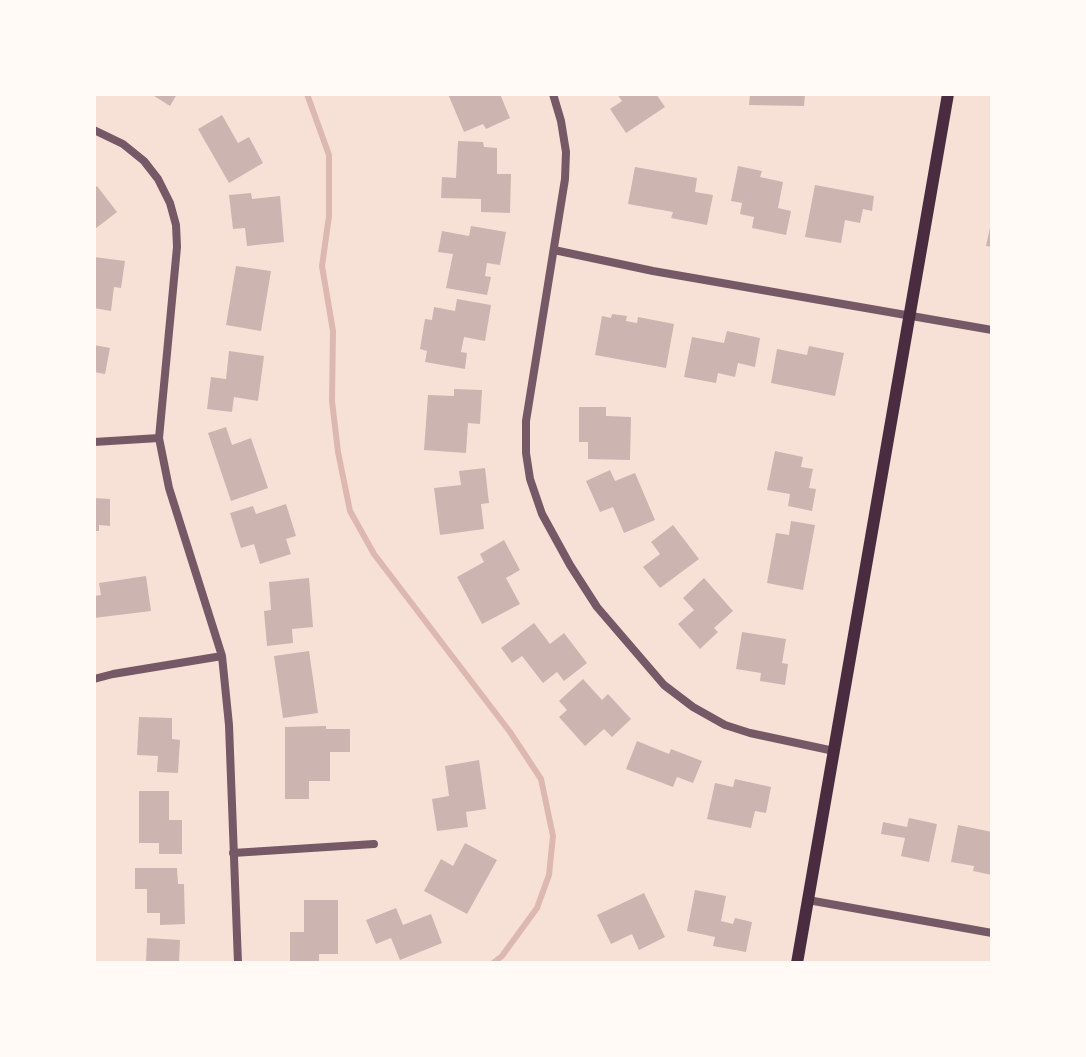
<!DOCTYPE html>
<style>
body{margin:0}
#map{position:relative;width:1086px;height:1057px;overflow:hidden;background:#f7e1d7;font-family:"Fira Sans",sans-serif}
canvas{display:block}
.frame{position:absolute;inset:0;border:96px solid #fffaf5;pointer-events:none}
</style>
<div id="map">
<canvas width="1086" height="1057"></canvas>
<div class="frame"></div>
</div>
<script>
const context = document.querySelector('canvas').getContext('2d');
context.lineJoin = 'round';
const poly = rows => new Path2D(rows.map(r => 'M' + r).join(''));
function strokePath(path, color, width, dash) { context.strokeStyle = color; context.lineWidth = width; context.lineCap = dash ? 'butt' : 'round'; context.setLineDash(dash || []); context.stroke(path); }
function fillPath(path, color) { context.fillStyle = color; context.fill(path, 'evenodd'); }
const stream = poly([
 [307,94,329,155,329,216,322,266,333,331,332,401,338,452,350,511,374,554,510,732,541,779,553,836,549,875,537,908,502,956,493,963]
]);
const building = poly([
 [151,94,177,94,170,106],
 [448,94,500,94,510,118,486,129,483,124,464,132],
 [617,94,656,94,665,107,626,133,610,109,622,101],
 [750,94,805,94,804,106,749,105],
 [222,115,238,143,249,137,263,163,229,183,198,129],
 [458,141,483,142,484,147,497,148,497,174,511,174,510,213,481,212,481,199,441,198,442,177,456,178],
 [738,166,762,171,760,177,783,182,778,208,791,211,786,235,752,228,754,217,740,214,742,203,731,201],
 [635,167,697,178,695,192,713,195,707,225,671,218,673,212,628,204],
 [815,185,874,196,872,211,863,209,860,223,845,220,841,243,805,237],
 [97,186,117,212,95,229,94,189],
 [251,193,252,199,280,196,284,242,247,246,245,228,233,229,229,195],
 [991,223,992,223,992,247,986,246],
 [471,226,506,232,500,265,487,263,485,276,491,277,487,295,446,288,453,254,438,252,442,231,469,236],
 [94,257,125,261,121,288,114,287,111,311,94,308],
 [236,266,271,271,261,331,226,325],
 [457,299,491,305,485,341,464,337,461,352,467,353,465,369,425,362,427,351,420,349,425,319,432,320,434,307,455,311],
 [612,314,627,316,626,321,637,323,638,317,674,324,666,368,595,355,602,316,611,318],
 [727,331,760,338,755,367,738,363,735,377,718,373,716,383,684,377,692,337,724,343],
 [94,345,110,348,105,374,94,372],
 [809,346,844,353,835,396,771,383,777,349,807,355],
 [229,351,264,356,258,401,234,397,232,412,207,409,211,377,226,379],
 [454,389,482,390,480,424,468,423,466,453,424,450,428,395,454,396],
 [579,407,606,407,606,416,631,417,630,460,588,459,588,442,579,442],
 [226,427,232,445,251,438,268,488,231,501,208,433],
 [775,451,803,457,801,467,813,469,809,488,816,489,812,511,788,506,790,494,767,490],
 [485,468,489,503,481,504,484,529,440,535,434,488,461,485,459,471],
 [610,470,615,481,635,473,655,520,624,533,613,507,600,512,586,481],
 [94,498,110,499,110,526,99,525,99,531,94,531],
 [286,504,296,536,286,539,291,554,260,564,254,544,241,548,230,513,253,506,256,514],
 [791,521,815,525,803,590,767,583,776,533,789,535],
 [673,525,699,559,660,588,643,567,660,554,651,542],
 [504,540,520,570,506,578,520,604,482,624,457,577,484,562,480,554],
 [146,576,151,611,94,618,94,596,101,595,99,583],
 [309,578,313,627,292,629,293,643,267,646,264,611,271,610,269,582],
 [704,578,733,611,714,628,718,632,700,649,678,624,694,610,683,598],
 [534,623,550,644,564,633,587,663,564,681,557,672,543,683,522,656,512,663,501,648],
 [742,632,786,639,782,663,788,664,785,685,760,681,761,673,736,669],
 [309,651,318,713,283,718,274,656],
 [583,679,602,700,608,694,631,719,612,737,604,729,585,746,559,717,567,710,559,701],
 [139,717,172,718,172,739,180,740,178,773,157,772,158,756,137,755],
 [326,726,326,729,350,729,350,752,330,752,330,781,309,781,309,799,285,799,285,727],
 [637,741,669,754,671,749,702,761,693,783,677,777,673,787,626,769],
 [479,760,486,809,466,812,468,827,437,831,432,799,449,796,445,766],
 [735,779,771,787,766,813,755,811,751,828,707,819,715,783,733,787],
 [139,791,169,791,169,820,182,820,182,854,159,854,159,843,139,843],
 [909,818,937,824,929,862,901,856,905,838,881,834,883,822,907,827],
 [958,825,992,832,992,875,973,871,974,866,951,862],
 [465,843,497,860,467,914,424,891,441,859,453,866],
 [135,868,177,868,178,884,184,884,185,924,160,925,160,913,147,913,147,889,135,889],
 [695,890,726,896,721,921,733,924,735,918,752,922,746,952,713,946,715,937,687,931],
 [644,893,665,937,639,950,632,934,611,944,597,915],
 [304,900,338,900,338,954,319,954,319,963,290,963,290,932,304,932],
 [396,908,403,925,431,914,442,943,400,960,391,938,376,944,366,920],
 [147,938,180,940,179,963,146,963]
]);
const minor = poly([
 [553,94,561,121,566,152,565,179,526,421,526,453,530,479,542,514,570,565,597,607,664,685,693,707,725,725,750,733,834,751],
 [94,130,123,144,144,161,158,179,170,203,176,225,177,247,159,438,169,488,222,656,229,725,238,963],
 [554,250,653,271,992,330],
 [94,442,159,438],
 [94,679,113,674,222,656],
 [233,853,374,844],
 [808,900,992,933]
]);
const secondary = poly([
 [797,963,948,94]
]);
strokePath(stream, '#dcb8b0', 6);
fillPath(building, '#ccb4b1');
strokePath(minor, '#755966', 8);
strokePath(secondary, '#4a2c40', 12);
</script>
